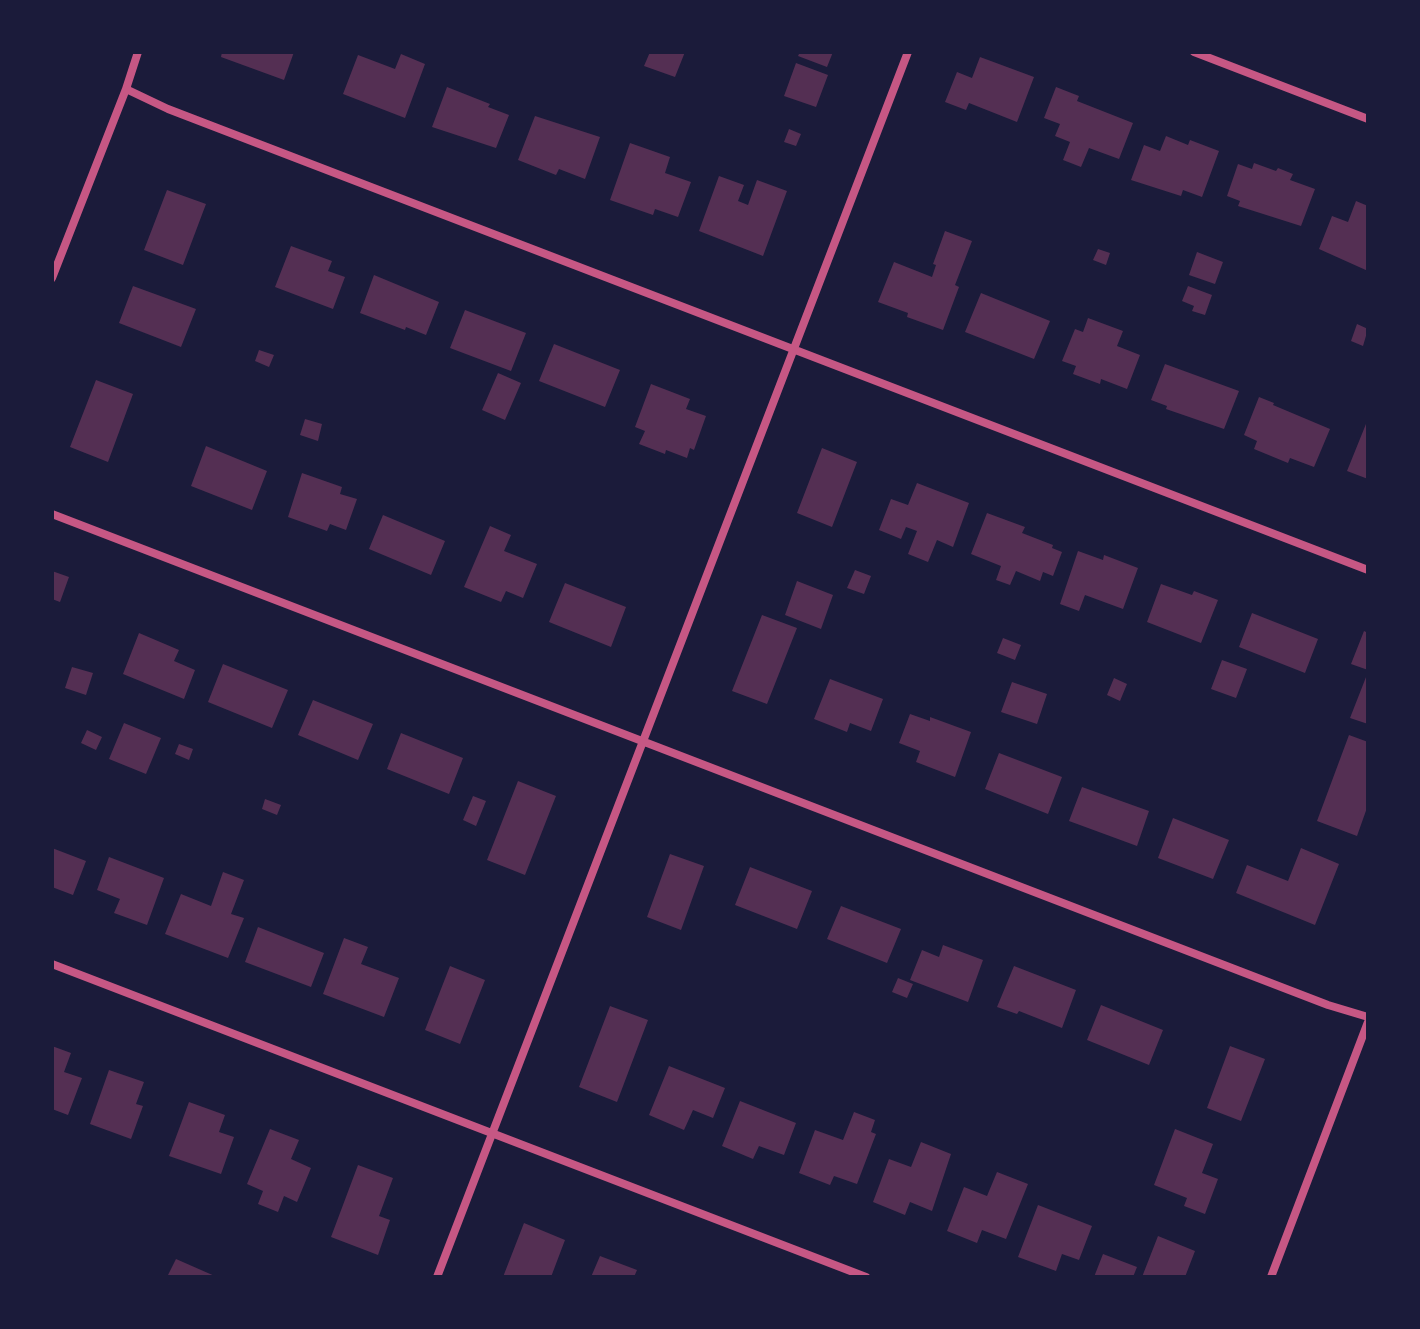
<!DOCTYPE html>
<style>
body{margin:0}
#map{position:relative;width:1420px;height:1329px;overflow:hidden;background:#1b1b3a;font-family:Overpass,sans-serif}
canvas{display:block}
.frame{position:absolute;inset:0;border:54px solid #1b1b3a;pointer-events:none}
</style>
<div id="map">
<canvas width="1420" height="1329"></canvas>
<div class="frame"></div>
</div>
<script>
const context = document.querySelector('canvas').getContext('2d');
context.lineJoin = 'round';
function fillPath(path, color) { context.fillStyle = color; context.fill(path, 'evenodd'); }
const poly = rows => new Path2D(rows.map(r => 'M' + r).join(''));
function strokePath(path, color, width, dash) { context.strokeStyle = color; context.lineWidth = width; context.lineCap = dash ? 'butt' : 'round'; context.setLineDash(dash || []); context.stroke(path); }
const building = poly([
 [222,52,294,52,284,80,221,57],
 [650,52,685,52,675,77,644,66],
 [800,52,833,52,827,67,798,56],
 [401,54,425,64,405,118,343,94,358,55,395,69],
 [980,57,1034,77,1017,122,969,103,966,110,945,102,957,72,972,78],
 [796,63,828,75,816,107,784,96],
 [447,87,490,104,488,107,509,115,496,148,432,127],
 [1056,87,1079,96,1077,101,1133,123,1119,159,1089,148,1081,167,1063,160,1070,142,1055,136,1060,124,1044,118],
 [535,116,600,137,585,179,559,169,556,175,518,160],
 [789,129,801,134,796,146,784,142],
 [1166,136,1188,145,1190,140,1219,151,1202,197,1183,190,1181,196,1131,180,1144,145,1160,151],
 [630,143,670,157,665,173,691,182,678,217,655,209,653,215,610,200],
 [1254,163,1276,171,1278,168,1293,174,1290,180,1315,189,1301,226,1238,206,1240,201,1227,196,1238,164,1252,169],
 [719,176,744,185,738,201,748,205,757,180,787,191,763,256,699,231],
 [167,190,206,204,183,265,144,250],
 [1356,201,1368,206,1368,271,1319,249,1332,216,1348,222],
 [945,231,972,241,955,285,959,287,943,330,907,317,908,313,878,302,894,262,932,277,936,265,933,264],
 [291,246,332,261,328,271,345,277,333,309,275,287],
 [1098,249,1110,253,1106,265,1093,260],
 [1197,252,1223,262,1215,284,1189,275],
 [374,275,439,302,426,335,406,327,405,330,360,313],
 [133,286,196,309,181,347,119,323],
 [1188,286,1212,295,1205,315,1192,311,1194,306,1182,301],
 [981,293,1050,321,1034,359,965,332],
 [465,310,526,333,511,371,450,348],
 [1088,318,1123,331,1117,346,1140,355,1127,389,1101,379,1100,384,1073,374,1076,366,1062,361,1075,329,1083,332],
 [1357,324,1368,329,1363,346,1351,341],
 [554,344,620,370,605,407,539,381],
 [259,350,274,355,269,367,255,361],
 [1165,364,1239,391,1224,429,1166,409,1167,406,1151,400],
 [498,373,521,383,505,420,482,410],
 [96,380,133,394,108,462,70,447],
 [651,384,690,399,686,409,706,416,694,450,690,448,687,458,666,450,665,454,639,444,645,431,635,427],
 [1259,397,1274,403,1273,405,1330,429,1314,467,1290,458,1288,463,1254,449,1257,441,1244,435],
 [305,419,322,424,318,441,300,435],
 [1368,419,1368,479,1347,471],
 [206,446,267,471,252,510,191,486],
 [822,448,857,462,832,527,797,513],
 [302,473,342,487,340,494,357,499,346,530,330,524,327,531,288,517],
 [917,483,969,503,953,547,937,540,928,562,908,554,917,531,906,527,901,539,879,530,891,499,908,505],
 [987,513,1025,527,1022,533,1053,545,1052,548,1062,552,1053,576,1043,572,1040,581,1016,571,1010,585,996,580,1001,566,971,554],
 [383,515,445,541,431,575,369,549],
 [490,526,511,535,504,551,537,564,523,598,506,591,501,602,464,587],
 [1078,551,1103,560,1104,555,1138,568,1123,609,1085,595,1079,611,1060,604],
 [855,570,871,576,864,594,847,588],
 [52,571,69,577,60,602,52,599],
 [797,581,833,595,821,629,785,615],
 [565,583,626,607,611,647,549,622],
 [1161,584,1192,595,1194,591,1218,600,1201,643,1147,622],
 [1252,613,1318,639,1305,673,1239,647],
 [762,615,797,628,767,704,732,691],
 [1364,631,1368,633,1368,670,1351,664],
 [139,633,179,650,174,661,195,670,184,699,123,674],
 [1003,638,1021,645,1015,660,997,653],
 [1222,660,1247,669,1236,698,1211,689],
 [223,664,288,690,272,728,208,702],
 [72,667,93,673,86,695,65,688],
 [1368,672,1368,724,1350,718],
 [1114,678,1127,684,1120,701,1107,695],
 [830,679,883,699,871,731,850,723,847,732,814,719],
 [1012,682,1047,694,1037,724,1001,712],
 [313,700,373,724,358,760,298,735],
 [910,714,930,721,930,717,971,732,955,777,916,762,920,751,899,743],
 [124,723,161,738,146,774,109,759],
 [87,730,102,737,96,750,81,743],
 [401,733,463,758,449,794,387,769],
 [1349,735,1368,742,1368,805,1357,836,1317,821],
 [179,744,193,749,189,760,175,754],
 [999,753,1062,777,1048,814,985,789],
 [518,781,556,796,525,875,487,860],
 [1082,787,1149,811,1137,846,1069,821],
 [473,796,486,801,476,826,463,820],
 [265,799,281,805,277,815,262,809],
 [1173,818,1229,840,1213,879,1158,858],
 [52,848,86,861,73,895,52,887],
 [1301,848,1339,864,1315,925,1236,893,1247,865,1288,881],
 [670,854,704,866,681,930,647,917],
 [109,857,164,878,147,925,114,913,120,899,97,890],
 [750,867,812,891,797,929,735,905],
 [223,872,244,880,231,914,244,918,228,958,165,934,181,894,211,906],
 [841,906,901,929,887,963,827,939],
 [258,927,324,953,311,987,245,962],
 [344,938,368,947,361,964,399,978,384,1017,323,994],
 [943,945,983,960,968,1002,910,980,922,950,939,957],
 [450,966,485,980,460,1044,425,1030],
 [1014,966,1076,990,1062,1028,1019,1011,1017,1014,997,1007],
 [898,978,913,984,907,998,892,992],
 [1101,1005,1163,1030,1149,1065,1087,1040],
 [610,1006,648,1020,617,1102,579,1087],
 [52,1046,71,1053,64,1072,82,1078,68,1115,52,1109],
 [1230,1046,1265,1059,1241,1121,1207,1108],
 [669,1066,725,1088,713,1118,693,1110,684,1130,649,1115],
 [109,1070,144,1082,136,1104,143,1106,131,1139,90,1124],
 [740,1101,796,1123,784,1155,759,1146,753,1159,722,1146],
 [189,1102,225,1115,219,1132,234,1137,221,1174,169,1156],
 [854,1112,875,1120,871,1132,876,1134,857,1184,834,1176,830,1185,799,1173,815,1130,843,1140],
 [270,1129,299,1140,291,1159,311,1168,297,1202,284,1196,278,1212,258,1204,263,1191,247,1184],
 [1175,1129,1213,1144,1202,1173,1218,1179,1205,1214,1184,1206,1187,1198,1154,1185],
 [921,1142,951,1154,932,1211,910,1202,905,1215,873,1202,889,1159,911,1167],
 [358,1165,393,1178,379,1216,390,1220,378,1255,331,1237],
 [997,1172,1028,1184,1006,1239,982,1230,977,1243,947,1231,964,1187,987,1196],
 [1038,1205,1092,1226,1079,1260,1062,1254,1056,1271,1018,1257],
 [524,1223,565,1240,551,1277,503,1277],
 [1158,1236,1195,1251,1185,1277,1142,1277],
 [1103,1254,1137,1267,1133,1277,1094,1277],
 [600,1256,637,1270,634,1277,591,1277],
 [176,1259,217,1277,167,1277]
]);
const minor = poly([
 [1194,52,1368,119],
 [126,89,168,109,1368,570],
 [52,278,126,89,138,52],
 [52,514,1328,1005,1368,1017],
 [52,964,866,1277],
 [437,1277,908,52],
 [1271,1277,1368,1022]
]);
fillPath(building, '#542f53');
strokePath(minor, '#c65784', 8);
</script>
